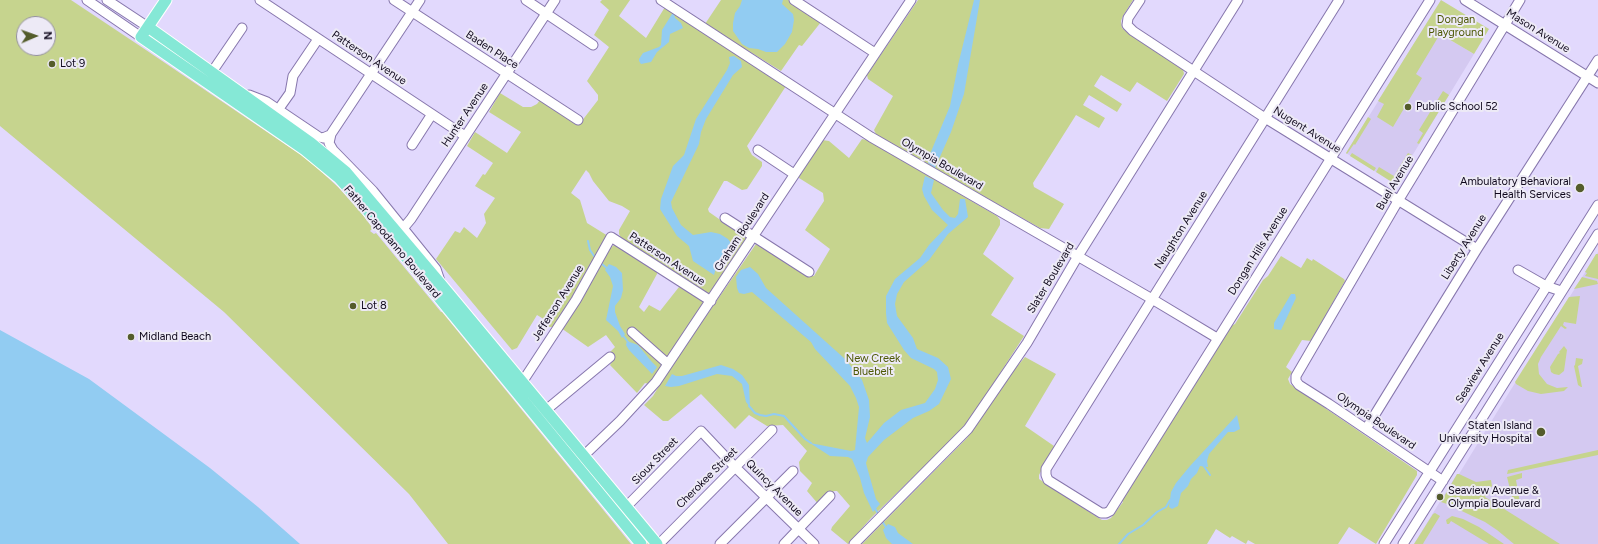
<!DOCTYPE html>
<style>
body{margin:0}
#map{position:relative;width:1598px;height:544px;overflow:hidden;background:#e2d9fd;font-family:Figtree,sans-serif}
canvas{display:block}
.north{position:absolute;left:16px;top:16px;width:40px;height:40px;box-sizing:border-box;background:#edeaf6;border:1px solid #94909f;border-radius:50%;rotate:88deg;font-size:11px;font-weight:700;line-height:16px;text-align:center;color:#0f081c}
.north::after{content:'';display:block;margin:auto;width:14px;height:18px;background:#545c2b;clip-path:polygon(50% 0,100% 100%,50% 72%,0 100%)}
</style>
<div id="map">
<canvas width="1598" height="544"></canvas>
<div class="north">N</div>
</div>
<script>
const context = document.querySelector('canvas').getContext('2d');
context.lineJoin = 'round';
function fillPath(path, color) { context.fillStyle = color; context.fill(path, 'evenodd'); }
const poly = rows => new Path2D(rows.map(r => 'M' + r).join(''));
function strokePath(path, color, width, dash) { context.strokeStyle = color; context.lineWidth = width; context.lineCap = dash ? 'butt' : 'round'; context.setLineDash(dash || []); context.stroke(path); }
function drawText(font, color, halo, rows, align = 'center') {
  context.font = font + ' Figtree,sans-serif'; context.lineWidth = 4; context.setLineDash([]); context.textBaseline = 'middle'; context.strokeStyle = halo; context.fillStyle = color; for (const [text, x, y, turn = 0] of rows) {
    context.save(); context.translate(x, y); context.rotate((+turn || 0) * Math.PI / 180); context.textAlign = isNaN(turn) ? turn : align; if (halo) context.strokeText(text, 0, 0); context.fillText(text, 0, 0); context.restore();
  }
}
const built = poly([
 [1440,34,1474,54,1395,184,1346,153,1415,42],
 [1598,252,1598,544,1414,544,1457,474,1459,474,1510,391]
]);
const green = poly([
 [0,0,71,0,143,48,301,155,315,166,338,187,362,214,371,226,372,229,370,231,374,234,376,233,441,312,442,312,631,544,448,544,409,494,224,312,0,126],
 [24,24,48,24,48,48,24,48],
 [602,0,630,0,619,16,646,38,665,7,786,86,747,146,752,155,762,162,762,166,747,189,742,190,727,181,724,181,708,209,709,212,749,240,710,295,621,238,619,234,619,230,630,211,622,206,609,201,593,181,589,173,586,170,571,193,580,200,587,223,608,236,593,263,555,327,548,327,550,323,537,315,517,348,512,350,436,259,455,231,460,233,464,227,477,238,486,223,484,214,495,198,475,186,483,174,485,175,493,163,467,146,475,132,507,153,521,132,489,112,500,93,523,107,531,107,537,104,540,100,581,122,598,100,598,95,587,81,609,47,594,35,609,10,600,2],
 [721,0,788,0,821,22,802,46,799,45,781,71,705,24],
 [918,0,1133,0,1123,16,1121,21,1122,28,1127,32,1183,69,1184,74,1167,101,1137,82,1130,92,1101,75,1094,86,1122,104,1117,112,1089,95,1083,105,1105,118,1099,128,1076,115,1033,183,1034,187,1064,204,1049,229,1040,228,877,136,874,130,893,96,868,79,867,75],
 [1441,0,1489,29,1474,54,1440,34,1416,74,1422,78,1393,127,1377,117,1384,104,1378,101],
 [1443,91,1449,95,1419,144,1417,143,1423,133,1419,130],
 [1368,117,1371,119,1355,145,1354,144,1347,154,1346,153],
 [862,139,867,140,997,216,1000,220,1000,225,983,254,1014,278,991,315,1024,336,966,426,871,518,848,544,831,530,832,527,850,506,837,491,834,491,822,504,819,505,807,491,812,483,800,471,799,462,807,451,783,425,767,426,749,415,735,429,701,394,668,421,663,421,644,405,653,396,668,371,756,244,806,276,814,276,830,249,805,230,824,201,823,193,799,178,799,172,822,140,829,141,849,158],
 [1352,153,1376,168,1374,171,1350,156],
 [1408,153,1412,155,1395,184,1376,172,1379,167,1394,176],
 [614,245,618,245,657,270,657,274,639,307,644,312,649,305,660,311,679,287,683,286,703,300,703,305,680,341,660,369,649,384,645,383,637,393,610,365,614,359,609,353,615,347,606,335,588,347,561,328,608,250],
 [1596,254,1598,254,1598,279,1585,276,1587,273,1585,272],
 [1281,256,1301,268,1307,258,1312,261,1313,259,1344,279,1345,281,1311,341,1302,340,1286,367,1292,372,1288,379,1290,384,1417,471,1417,475,1376,544,1349,527,1338,544,1255,544,1248,540,1246,544,1232,536,1230,538,1216,529,1207,544,862,544,967,438,1004,382,1025,357,1056,374,1025,426,1054,446,1039,475,1039,479,1097,517,1102,520,1107,520,1111,518,1123,502,1121,500,1231,326,1235,324,1263,280,1268,276],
 [1582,277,1597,281,1598,284,1574,289],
 [1580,296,1576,324,1564,322,1563,325,1567,328,1565,329,1561,326,1541,357,1538,364,1539,374,1547,384,1557,388,1568,387,1564,391,1541,394,1528,391,1516,384,1515,382,1569,297],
 [1564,346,1567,350,1564,371,1559,375,1554,374,1551,372,1550,367,1558,354,1560,353,1559,352],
 [1576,358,1583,359,1582,364,1578,366,1582,387,1581,387,1578,385,1574,366,1575,365],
 [1598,450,1598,455,1507,474,1508,470],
 [585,467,586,467,651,544,646,544],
 [1522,473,1522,478,1516,480,1520,503,1512,497,1507,477],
 [1457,474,1459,474,1476,482,1491,480,1492,486,1485,497,1560,544,1514,544,1497,530,1485,522,1449,505,1449,503,1447,503,1447,504,1441,502],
 [1435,513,1440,516,1424,542,1423,544,1414,544,1433,514],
 [1452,516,1463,519,1479,527,1504,544,1489,544,1451,521,1449,524,1447,524,1446,520]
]);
const water = poly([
 [742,0,783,0,782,4,793,14,794,20,792,32,785,44,777,52,766,52,758,49,749,48,742,44,733,31,733,23,735,13,740,6],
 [974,0,980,0,964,94,951,132,935,168,928,163,930,154,950,106,958,65],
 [672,14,674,14,675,18,681,23,683,28,670,34,669,42,657,52,651,62,641,64,639,61,639,59,643,53,659,47,661,45,662,30],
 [734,56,741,61,742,67,733,75,706,119,701,132,699,144,671,202,672,208,681,225,693,235,711,232,720,234,728,239,734,247,725,254,716,268,714,275,693,261,689,246,677,236,660,209,661,199,673,166,684,155,696,119,727,70,730,63,729,57],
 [925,176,934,180,931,193,943,210,950,217,955,218,958,214,960,199,965,199,968,217,948,234,929,260,904,282,897,294,895,304,897,316,913,338,917,349,938,358,948,367,951,379,939,404,929,411,913,418,884,440,868,457,866,463,867,467,876,499,880,504,873,512,864,493,860,478,852,459,848,457,830,456,810,443,851,451,855,450,859,407,856,398,850,386,815,349,811,342,752,292,744,294,739,293,737,288,736,277,741,270,750,267,758,274,766,288,845,359,862,380,869,400,870,417,865,438,867,443,884,423,901,410,925,403,935,389,938,380,937,372,934,369,911,358,904,350,887,323,886,313,886,296,895,279,920,258,929,245,948,225,932,210,924,196,922,189],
 [609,264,616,267,622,273,623,290,621,298,615,306,615,312,620,326,625,334,622,338,618,331,606,320,613,286,610,277,605,270],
 [1291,294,1295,294,1296,298,1281,330,1274,329,1274,323],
 [0,330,89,379,210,468,258,507,300,544,0,544],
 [627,341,638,345,651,361,657,367,652,374,629,350,626,345],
 [721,365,733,369,742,375,749,385,750,407,746,402,742,384,732,376,717,374,679,386,671,387,665,386,672,374,676,376,682,376],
 [1237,415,1240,429,1234,432,1228,432,1209,454,1207,461,1208,467,1200,466,1197,473,1191,479,1188,486,1181,493,1178,506,1172,509,1169,507,1171,492,1176,483,1190,466],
 [888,524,895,527,898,533,913,544,892,544,886,538,883,530]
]);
const stream = poly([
 [588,241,590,250,594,256],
 [602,264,609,270],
 [622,334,628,342],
 [749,406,755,413,760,415,766,416,774,414,784,416,805,439,811,443],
 [1203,465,1210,475],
 [874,507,879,515],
 [882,521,887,529],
 [1119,544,1128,534,1143,525,1157,512,1166,507,1170,500]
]);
const minor = poly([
 [87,0,141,37],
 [107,0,148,27],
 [260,0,465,136],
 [394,0,578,120],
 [420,0,331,134,329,143,333,150,373,191,436,269,440,281],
 [526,0,593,45],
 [661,0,871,137,1152,299,1217,338],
 [794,0,875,53],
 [1140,0,1128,18,1127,25,1133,31,1265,118,1477,249],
 [1339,0,1046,469,1046,475,1048,480,1101,513,1106,513,1110,511,1430,0],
 [1465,0,1598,83],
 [212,72,242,28],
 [249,95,267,102,319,137,323,138,330,135],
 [278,110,290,93,293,76,318,39],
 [412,145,432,114],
 [758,150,794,174],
 [725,218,809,272],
 [400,232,411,219,555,0],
 [1518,270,1546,286,1561,291],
 [632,332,668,364],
 [519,387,576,300,611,237,711,301],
 [546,410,610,357],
 [1366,429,1477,249,1598,60],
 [575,464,620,421,656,382,911,0],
 [1443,481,1329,404,1299,385,1296,381,1296,376,1398,201,1520,0],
 [626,507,701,431,735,467,814,544],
 [659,544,772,430],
 [720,544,793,471],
 [784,544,830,496],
 [854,544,968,429,1027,343,1078,256,1238,0],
 [1384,544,1598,205],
 [1403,544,1598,234]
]);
const major = poly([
 [166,0,141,37,305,150,339,178,359,200,641,544],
 [148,27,311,143,346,172,440,283,657,544]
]);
const markers = [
 [52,64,4,"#545c2b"],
 [1408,107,4,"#545c2b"],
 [1580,188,5,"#545c2b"],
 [353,306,4,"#545c2b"],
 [131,337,4,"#545c2b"],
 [1541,432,5,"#545c2b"],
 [1440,497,4,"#545c2b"]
];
const parkNames = [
 ["Dongan",1456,20],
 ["Playground",1456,33],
 ["New Creek",873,359],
 ["Bluebelt",873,372]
];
const streetNames = [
 ["Mason Avenue",1538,31,32],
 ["Baden Place",492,50,33],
 ["Patterson Avenue",369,58,34],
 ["Hunter Avenue",465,115,-56],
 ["Nugent Avenue",1307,130,32],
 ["Olympia Boulevard",942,164,30],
 ["Buel Avenue",1395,183,-59],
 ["Naughton Avenue",1181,230,-58],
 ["Graham Boulevard",742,232,-57],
 ["Father Capodanno Boulevard",392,242,50],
 ["Liberty Avenue",1464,247,-58],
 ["Dongan Hills Avenue",1258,251,-58],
 ["Patterson Avenue",667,259,33],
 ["Slater Boulevard",1051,278,-59],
 ["Jefferson Avenue",558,303,-58],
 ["Seaview Avenue",1480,368,-58],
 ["Olympia Boulevard",1376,421,34],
 ["Sioux Street",655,461,-46],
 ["Cherokee Street",707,478,-45],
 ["Quincy Avenue",774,488,45]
];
const poiNames = [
 ["Lot 9",60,64],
 ["Public School 52",1416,107],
 ["Ambulatory Behavioral",1571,182,"right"],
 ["Health Services",1571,195,"right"],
 ["Lot 8",361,306],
 ["Midland Beach",139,337],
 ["Staten Island",1532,426,"right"],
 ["University Hospital",1532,439,"right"],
 ["Seaview Avenue &",1448,491],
 ["Olympia Boulevard",1448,504]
];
fillPath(built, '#d4c9f1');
fillPath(green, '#c6d48e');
fillPath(water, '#92ccf2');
strokePath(stream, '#92ccf2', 2);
strokePath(minor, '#8777ad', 11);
strokePath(major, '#fff', 13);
strokePath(minor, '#fff', 9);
strokePath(major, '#85e8d6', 11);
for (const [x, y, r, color] of markers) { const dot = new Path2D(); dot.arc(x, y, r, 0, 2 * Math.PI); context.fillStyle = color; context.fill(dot); strokePath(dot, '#edeaf6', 1.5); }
drawText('11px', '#4d5805', '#edeaf6', parkNames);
drawText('11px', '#0f081c', '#edeaf6', streetNames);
drawText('11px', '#0f081c', '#edeaf6', poiNames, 'left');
</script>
